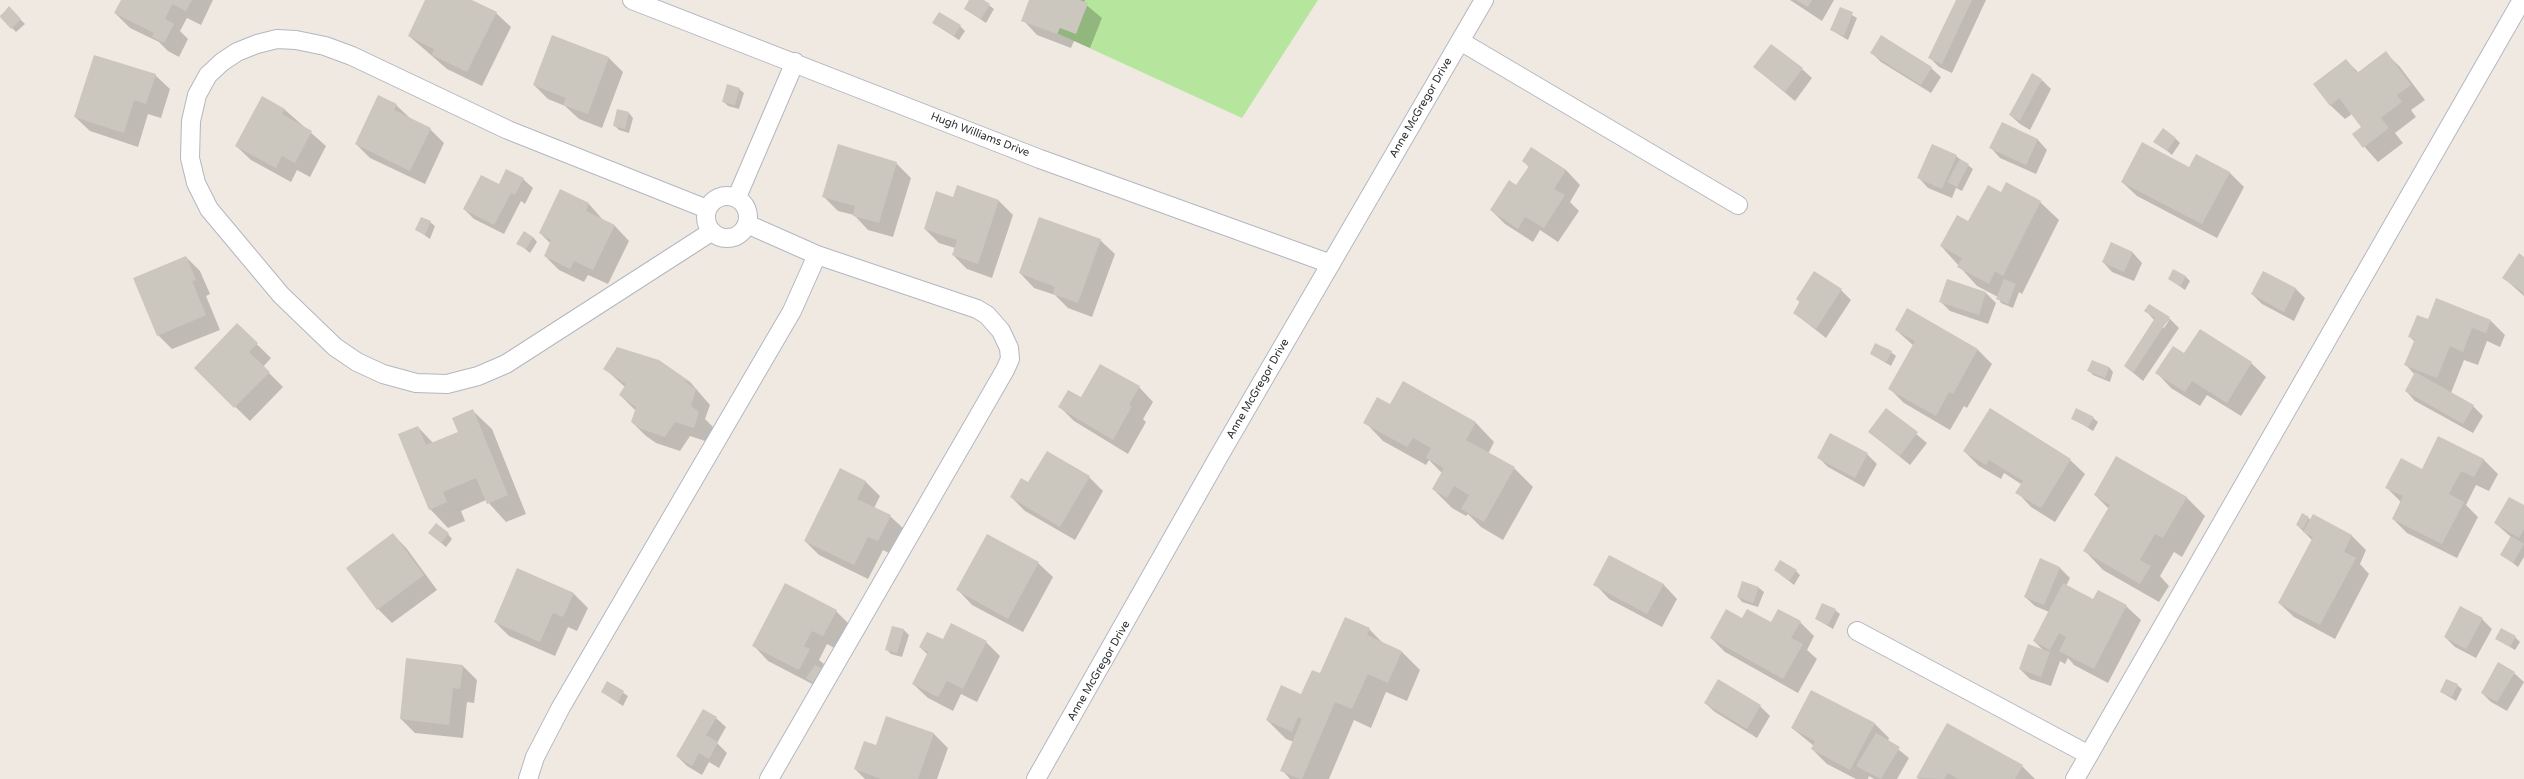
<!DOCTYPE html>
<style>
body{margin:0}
canvas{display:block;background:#efe9e1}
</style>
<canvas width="2524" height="779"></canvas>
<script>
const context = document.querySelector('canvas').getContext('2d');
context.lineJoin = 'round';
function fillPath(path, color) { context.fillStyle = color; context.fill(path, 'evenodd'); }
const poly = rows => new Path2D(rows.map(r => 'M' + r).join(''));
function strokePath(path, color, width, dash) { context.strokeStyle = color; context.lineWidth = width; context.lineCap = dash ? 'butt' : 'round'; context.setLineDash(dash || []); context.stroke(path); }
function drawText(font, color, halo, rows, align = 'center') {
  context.font = font + ' "Varela Round",sans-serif'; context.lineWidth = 3.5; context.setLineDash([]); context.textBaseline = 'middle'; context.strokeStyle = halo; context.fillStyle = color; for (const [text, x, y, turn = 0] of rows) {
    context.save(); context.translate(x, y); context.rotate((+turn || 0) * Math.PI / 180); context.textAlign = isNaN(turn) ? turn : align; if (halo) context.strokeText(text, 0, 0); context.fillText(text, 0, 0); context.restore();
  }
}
const green = poly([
 [1043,0,1318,0,1242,118,1050,30]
]);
const shadow = poly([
 [122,0,213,0,201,25,187,18,180,31,188,39,179,57,168,51,159,42,130,28,115,13],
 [426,0,470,0,496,13,511,27,482,86,447,69,409,36],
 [971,0,982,0,994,9,986,23,965,9],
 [1030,0,1085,0,1084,3,1102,18,1090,48,1074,41,1071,48,1037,35,1023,20],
 [1790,0,1834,0,1822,21],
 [1957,0,1986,0,1952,73,1939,67,1930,58],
 [9,8,25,24,16,32,0,16],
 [1840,8,1857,18,1848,40,1831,30],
 [933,23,960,26,965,31,959,40],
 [552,36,609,58,623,72,602,128,579,119,565,106,548,99,534,85],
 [1871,52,1931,68,1941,77,1931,93,1881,62],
 [2386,53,2400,67,2425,100,2411,110,2416,117,2395,133,2403,143,2378,162,2353,134,2362,127,2352,114,2345,119,2330,105,2346,60,2359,73],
 [1754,67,1802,69,1812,78,1795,101],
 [155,75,170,89,161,118,148,114,138,147,90,131,75,117],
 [2042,80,2051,89,2030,130,2020,124,2010,115],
 [739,89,744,93,739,109,728,106,723,101],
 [396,105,411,119,430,129,444,143,425,184,370,158,356,144],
 [284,109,326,146,310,177,297,170,291,182,251,160,236,146],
 [629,113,633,118,629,133,619,130,614,125],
 [2002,124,2038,140,2047,150,2036,174,2000,158,1991,148],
 [2176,139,2180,143,2172,155,2155,141],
 [1532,148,1566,170,1580,185,1570,202,1579,211,1558,242,1540,230,1533,242,1505,224,1491,210,1516,186,1529,167,1523,161],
 [1956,156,1973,169,1962,191,1956,188,1952,198,1928,188,1919,178],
 [896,163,911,178,893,237,868,230,854,215,838,211,823,196],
 [2190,168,2229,172,2244,187,2217,238,2137,196,2122,182],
 [523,179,533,188,525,204,521,201,504,234,474,219,464,209,499,185],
 [561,190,589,204,603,220,615,226,629,241,608,284,588,275,584,282,559,270,545,256,551,244,540,233],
 [2001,193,2040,202,2059,220,2022,294,2019,292,2013,308,2001,303,1998,297,1977,286,1941,246],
 [954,198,999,201,1013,215,992,278,967,269,953,255,955,248,939,243,925,229],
 [430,222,435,226,430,239,417,230],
 [533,237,537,242,530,253,518,243],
 [1100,240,1115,254,1092,317,1068,308,1055,295,1034,288,1020,273],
 [2111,243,2133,253,2142,263,2134,281,2112,272,2103,262],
 [186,257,200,271,210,294,206,296,220,330,172,349,158,335],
 [2524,258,2524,296,2504,278],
 [1814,272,1841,290,1851,300,1826,338,1794,313],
 [2264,272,2296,289,2305,298,2294,321,2262,304,2252,294],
 [2185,276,2190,281,2185,290,2169,279],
 [1947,280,1986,293,1996,303,1988,324,1950,311,1940,301],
 [2437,299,2491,321,2505,335,2500,347,2487,341,2478,365,2464,360,2451,393,2473,406,2483,416,2473,433,2415,401,2406,391,2415,375,2406,365,2415,342,2409,336,2429,321],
 [2149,305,2170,319,2162,327,2164,328,2170,319,2179,328,2143,381,2125,366,2155,321,2146,311],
 [237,325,271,358,263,367,283,387,250,421,195,368],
 [1896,330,1978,350,1992,364,1967,408,1964,406,1950,430,1904,403,1890,389,1914,346],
 [1891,352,1896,356,1891,366,1871,354],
 [2185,355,2251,363,2266,377,2241,416,2207,395,2200,406,2171,388,2157,373],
 [658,361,691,383,710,405,705,419,713,427,708,442,690,436,680,451,656,443,646,436,632,422,636,411,620,395,625,387,604,368],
 [2092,361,2109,367,2113,372,2110,382,2093,375,2089,371],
 [1404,382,1476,423,1494,442,1488,454,1514,468,1533,487,1503,540,1481,527,1468,514,1466,516,1452,508,1433,489,1442,473,1429,460,1426,465,1383,441,1365,422,1390,406],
 [1139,387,1153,402,1143,419,1146,422,1128,454,1074,421,1060,407,1082,398],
 [1887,410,1927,443,1910,465,1869,432],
 [473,411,492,429,526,514,506,522,486,500,461,511,465,521,448,528,430,509,418,427,433,443,459,432],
 [2072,418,2093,418,2098,422,2093,431],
 [1964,451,2070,460,2085,474,2055,522,2031,507,2017,492,2021,484,2004,473,2001,479,1979,466],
 [1867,454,1877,464,1864,487,1828,467,1818,457],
 [2483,459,2498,474,2489,491,2476,485,2466,505,2478,517,2457,558,2407,533,2393,519,2401,502,2386,487,2422,470],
 [840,470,866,482,880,496,874,508,890,516,905,530,893,555,883,550,868,579,819,555,805,541],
 [1089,477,1103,491,1075,540,1025,511,1011,497,1028,484],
 [2095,495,2186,497,2205,516,2182,557,2174,552,2160,576,2169,586,2159,602,2103,570,2085,551,2109,509],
 [2524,506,2524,557,2518,567,2501,554,2511,537,2495,523],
 [2313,515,2352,536,2366,550,2360,564,2369,574,2335,639,2294,617,2279,603,2312,540,2297,525,2308,518,2311,520],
 [393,534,407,549,437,590,392,623,378,609],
 [448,534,452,539,446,547,434,537],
 [2041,560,2060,568,2070,578,2066,586,2094,600,2126,606,2141,620,2108,683,2074,665,2068,658,2065,664,2060,661,2051,686,2030,679,2020,669,2044,651,2034,641,2049,612,2035,606,2025,597],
 [1038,563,1053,577,1023,632,972,605,958,590],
 [1775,570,1796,571,1800,575,1794,585],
 [1743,582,1759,588,1764,592,1758,607,1742,602,1738,597],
 [1595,584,1663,584,1677,599,1662,627,1609,599],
 [573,593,588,608,577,631,568,627,555,656,509,636,495,622],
 [1835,610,1840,614,1833,629,1816,619],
 [836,611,850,625,838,650,827,644,819,660,824,664,821,669,820,688,768,661,754,646],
 [2482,619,2492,629,2476,658,2455,647,2445,637],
 [1742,620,1771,623,1800,622,1814,636,1807,650,1817,659,1798,693,1725,652,1711,638],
 [893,627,904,630,909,635,902,657,891,654,886,649],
 [1369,629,1384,644,1401,651,1420,670,1407,701,1386,692,1371,728,1354,720,1329,779,1290,779,1282,770,1294,742,1286,739,1267,720,1302,695],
 [2515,637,2520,642,2515,650,2497,639],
 [943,641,986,642,1000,656,977,702,961,694,953,711,928,698,913,684,928,655,920,647],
 [463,666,477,680,474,703,467,702,463,738,415,733,401,719],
 [2514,673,2524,682,2507,711,2491,702,2482,693],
 [607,682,628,696,623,706,602,692],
 [2457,685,2462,689,2456,701,2441,692],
 [1705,703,1760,706,1770,716,1757,738,1715,712],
 [716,718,726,727,717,743,727,753,719,768,709,762,702,775,687,766,677,756],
 [1875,724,1889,738,1888,741,1909,758,1897,779,1874,779,1869,776,1868,779,1856,779,1827,764,1812,749,1814,746,1792,728],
 [1947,724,2022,766,2035,779,1918,779],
 [933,733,948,748,937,779,865,779,855,769,876,747]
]);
const building = poly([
 [121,0,192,0,186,11,172,4,165,19,174,24,164,43,152,37,154,33,114,13],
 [425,0,472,0,497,12,467,72,432,55,434,49,408,36],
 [969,0,984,0,990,4,981,19,964,9],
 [1029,0,1080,0,1088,3,1076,34,1060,28,1057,34,1021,21],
 [1796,0,1812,0,1808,7],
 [1956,0,1972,0,1942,64,1928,58],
 [9,6,21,19,11,29,0,17],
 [1840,7,1853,12,1844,36,1830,30],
 [939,12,961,25,954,36,932,23],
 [552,35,609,57,588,114,563,105,566,98,533,85],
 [1881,35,1932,67,1921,85,1870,53],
 [1771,44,1803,68,1785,92,1753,67],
 [2386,51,2411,85,2397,95,2402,102,2381,118,2389,128,2363,148,2352,134,2361,127,2339,98,2330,106,2313,84,2346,59,2357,73],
 [94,55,156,74,146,104,134,100,124,133,74,117],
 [2032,73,2042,79,2020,121,2009,115],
 [727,84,740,88,735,105,722,102],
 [378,95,397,104,394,110,431,128,410,171,355,144],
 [262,96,285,109,282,114,312,131,295,163,282,156,276,168,235,146],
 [617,109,629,112,625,129,613,126],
 [2002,122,2038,139,2026,165,1989,148],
 [2163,128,2176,138,2167,151,2153,142],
 [2142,142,2189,167,2196,154,2230,172,2202,224,2121,182],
 [838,144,897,162,879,223,853,216,855,206,822,197],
 [1932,144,1957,155,1942,189,1917,178],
 [1531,147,1566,170,1554,189,1565,195,1544,228,1525,217,1518,229,1490,210,1509,180,1516,185,1529,166,1522,161],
 [1960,159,1969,164,1957,187,1947,182],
 [506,169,524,178,515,195,511,193,494,225,463,209,481,175,499,184],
 [2006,182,2041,201,2003,276,1995,271,1989,284,1957,267,1962,258,1940,246,1957,215,1968,221,1988,185,2001,192],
 [957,185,999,200,978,264,952,255,957,240,924,229,936,191,953,197],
 [560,189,589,203,586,211,615,225,593,270,574,261,570,269,544,256,551,240,539,233],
 [421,217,431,221,425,235,415,230],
 [1039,217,1101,239,1078,303,1053,294,1055,287,1019,273],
 [524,231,533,237,526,249,516,244],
 [2111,242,2133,252,2124,272,2102,262],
 [2519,253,2524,257,2524,295,2523,292,2502,278],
 [186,256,196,280,192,281,206,315,157,336,133,278],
 [2173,269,2186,276,2180,286,2168,279],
 [1814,271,1842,289,1816,329,1793,313,1800,302,1796,299],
 [2263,271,2296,288,2284,312,2251,294],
 [1947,279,1986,292,1979,315,1939,302],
 [2004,279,2016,284,2008,304,1996,299],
 [2436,298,2491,320,2486,333,2472,328,2463,352,2450,346,2437,378,2404,365,2415,339,2408,337,2417,315,2428,319],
 [2149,304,2170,317,2133,373,2124,366,2155,318,2144,311],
 [1907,308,1978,349,1953,394,1949,392,1936,416,1888,389,1915,341,1895,330],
 [237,323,258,343,249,352,270,372,234,408,194,368],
 [2200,329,2252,362,2227,403,2192,381,2185,392,2155,373,2173,346,2184,353],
 [1875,343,1892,351,1886,362,1870,354],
 [617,347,659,360,692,383,682,380,696,389,691,406,699,412,694,428,675,422,665,437,641,429,631,422,636,407,619,395,626,384,603,369],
 [2092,360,2109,367,2105,378,2087,371],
 [1100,364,1140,386,1129,405,1132,406,1113,440,1058,407,1068,390,1081,397],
 [2415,372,2474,405,2463,424,2405,391],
 [1403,381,1476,422,1466,440,1515,467,1484,522,1461,509,1469,495,1454,486,1447,498,1432,489,1444,468,1426,458,1431,448,1413,438,1407,447,1363,423,1377,397,1390,404],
 [1886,408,1918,432,1900,456,1868,432],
 [1990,408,2071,459,2041,508,2015,493,2023,481,1989,460,1986,465,1963,451],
 [2076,408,2094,417,2088,427,2071,419],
 [473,409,508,495,487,504,476,478,443,492,447,502,429,510,398,434,418,426,426,445,458,432,452,418],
 [1830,433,1868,453,1855,478,1817,458],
 [2438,436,2484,459,2474,477,2461,471,2449,494,2464,502,2442,544,2392,519,2403,496,2385,488,2401,458,2422,469],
 [1047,451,1090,476,1060,527,1010,497,1021,478,1028,482],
 [2116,456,2187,497,2163,538,2155,534,2140,560,2151,566,2140,584,2083,551,2110,505,2094,495],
 [840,468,866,481,857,499,891,515,878,541,868,537,854,565,804,541],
 [2509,497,2524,505,2524,529,2519,538,2494,523],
 [2302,513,2309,517,2303,529,2296,525],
 [2313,514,2352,535,2344,552,2356,558,2320,625,2278,603,2313,537,2303,532],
 [436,523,449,533,441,543,428,533],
 [393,533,424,575,377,610,346,568],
 [987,534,1039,562,1008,619,956,590],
 [2511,536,2524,544,2513,563,2500,555],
 [1609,555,1664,584,1647,614,1593,585],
 [2040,558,2060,567,2044,605,2024,597],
 [1780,560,1797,570,1789,581,1774,570],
 [517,568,574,593,563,617,553,613,540,642,494,622],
 [1742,581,1759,587,1753,603,1737,597],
 [785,583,837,610,823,636,812,631,804,646,810,649,799,670,752,646],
 [2063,583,2093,599,2098,590,2127,605,2094,669,2059,651,2066,637,2059,633,2050,650,2033,641],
 [1822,603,1836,609,1828,625,1815,619],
 [2460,606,2483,618,2466,649,2444,637],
 [1726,609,1742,618,1747,609,1771,622,1778,609,1801,621,1791,638,1803,644,1783,679,1710,638],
 [1345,617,1370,628,1367,635,1402,651,1388,683,1368,674,1352,709,1335,702,1302,779,1300,779,1280,771,1302,719,1298,717,1292,732,1266,720,1281,685,1301,694,1312,670,1320,673],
 [951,623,987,641,963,689,947,681,938,697,912,684,928,652,919,647,927,632,943,639],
 [892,626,904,629,897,653,885,650],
 [2501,628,2516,636,2510,647,2495,639],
 [2028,644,2050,652,2041,677,2019,669],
 [406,658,463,665,460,689,453,688,449,725,400,719],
 [2498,662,2515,672,2497,702,2481,693],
 [815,665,824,670,815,684,806,678],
 [1718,679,1761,705,1747,729,1704,703],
 [2446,679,2458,684,2452,697,2440,692],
 [607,681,624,691,618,702,601,692],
 [1811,690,1875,723,1850,770,1811,749,1815,741,1791,728],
 [703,709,717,717,706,735,718,742,709,759,699,753,692,766,676,756],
 [886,716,934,733,918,779,881,779,854,769,864,741,876,745],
 [1947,723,2023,765,2015,779,1958,779,1948,773,1944,779,1916,778],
 [1876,733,1900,747,1881,779,1856,766]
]);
const street = poly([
 [632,0,1040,159,1331,264],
 [1460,41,1738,205],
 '706 217a21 21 0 1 1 42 0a21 21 0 1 1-42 0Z',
 [737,197,795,62],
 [707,209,508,130,352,56,325,46,296,40,277,39,257,44,237,52,222,62,208,75,197,95,191,121,190,158,196,183,209,209,281,295,335,347,357,362,383,374,416,383,447,384,478,376,506,364,711,232],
 [747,224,817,255,977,309,987,315,1001,331,1009,348,1010,359,1005,370,769,779],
 [1857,631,2089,755],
 [528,779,535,757,561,707,792,311,817,255],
 [1036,779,1219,456,1484,0],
 [2075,779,2522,0]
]);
const streetNames = [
 ["Anne McGregor Drive",1421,108,-60],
 ["Hugh Williams Drive",980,135,21],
 ["Anne McGregor Drive",1258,389,-60],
 ["Anne McGregor Drive",1099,671,-60]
];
fillPath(green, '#b6e59e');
fillPath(shadow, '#0003');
fillPath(building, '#cbc7bf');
strokePath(street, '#b4b7c1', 20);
strokePath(street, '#fff', 18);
drawText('11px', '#2e2e2e', '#fff', streetNames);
</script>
